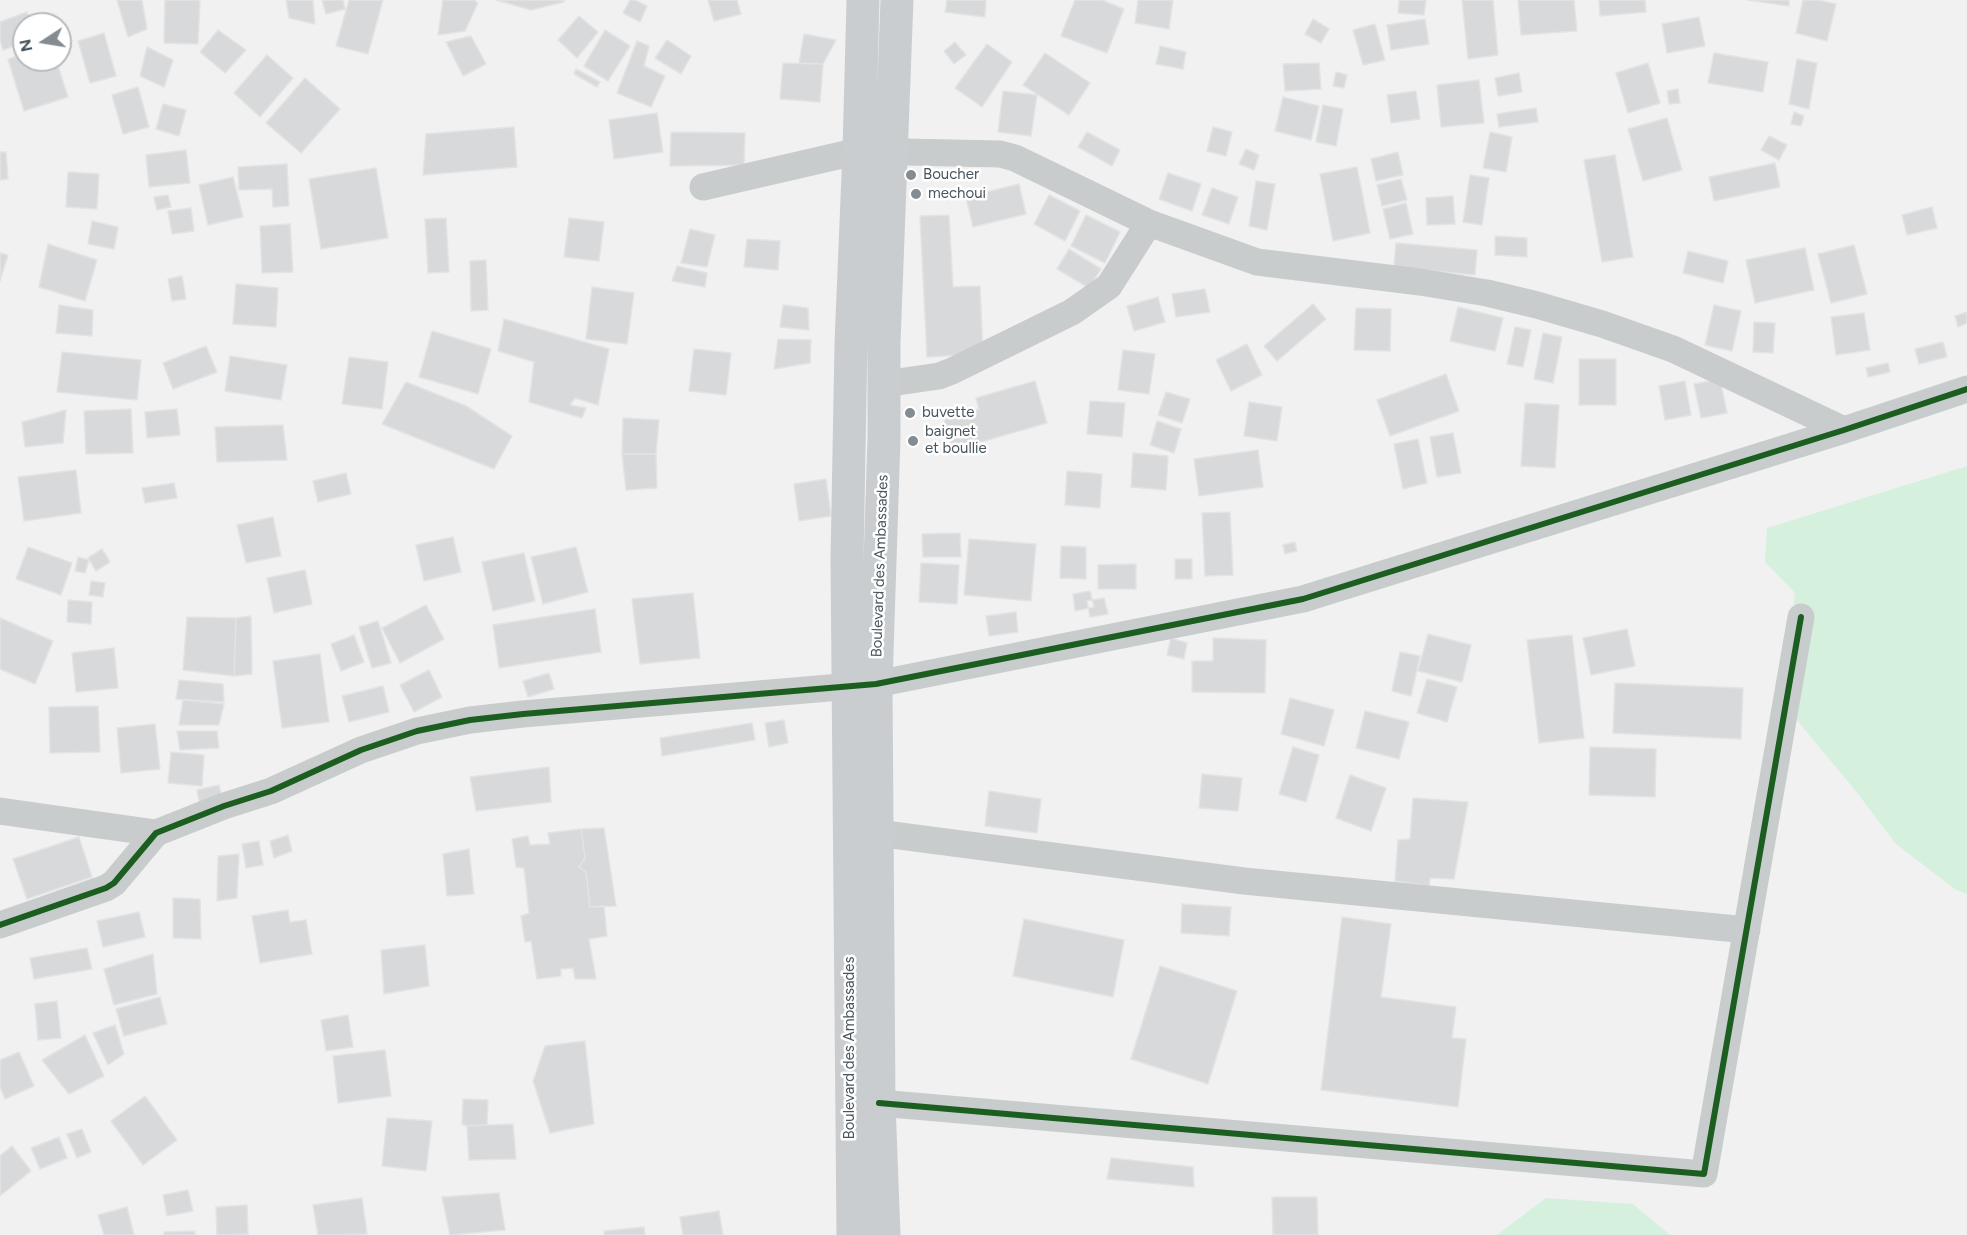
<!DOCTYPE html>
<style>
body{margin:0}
#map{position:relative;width:1967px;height:1235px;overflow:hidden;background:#f2f1f1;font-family:Figtree,sans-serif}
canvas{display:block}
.north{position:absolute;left:12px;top:12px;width:60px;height:60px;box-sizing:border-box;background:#fff;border:2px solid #b6bbbf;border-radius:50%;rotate:258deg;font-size:16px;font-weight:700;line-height:24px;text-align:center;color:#48555e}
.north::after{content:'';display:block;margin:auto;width:21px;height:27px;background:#848c91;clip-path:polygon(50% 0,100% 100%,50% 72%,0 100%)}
</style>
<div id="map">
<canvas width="1967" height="1235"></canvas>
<div class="north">N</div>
</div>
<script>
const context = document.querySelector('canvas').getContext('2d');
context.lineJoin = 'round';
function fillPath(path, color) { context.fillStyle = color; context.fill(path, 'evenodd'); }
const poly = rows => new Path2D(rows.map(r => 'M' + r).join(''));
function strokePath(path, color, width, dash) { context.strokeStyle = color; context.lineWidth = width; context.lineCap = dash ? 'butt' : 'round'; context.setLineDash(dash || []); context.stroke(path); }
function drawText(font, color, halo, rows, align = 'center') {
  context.font = font + ' Figtree,sans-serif'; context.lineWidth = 5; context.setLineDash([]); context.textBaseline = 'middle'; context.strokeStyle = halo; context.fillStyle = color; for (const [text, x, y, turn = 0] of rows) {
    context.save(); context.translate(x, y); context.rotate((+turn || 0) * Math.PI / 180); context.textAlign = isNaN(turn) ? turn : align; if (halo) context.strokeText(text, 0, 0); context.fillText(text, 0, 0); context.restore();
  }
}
const green = poly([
 [1967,466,1967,894,1956,890,1896,844,1858,794,1781,701,1795,593,1765,562,1767,528],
 [1546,1198,1633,1204,1670,1235,1497,1235]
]);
const building = poly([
 [117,0,142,0,147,29,128,37,117,0],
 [165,0,200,0,198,44,164,43,165,0],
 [286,0,313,0,315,24,289,18,286,0],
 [322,0,343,0,345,9,326,14,322,0],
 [349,0,383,0,368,54,336,46,349,0],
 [443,0,474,0,478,3,465,31,438,35,443,0],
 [496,0,564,0,564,2,531,10,496,0],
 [630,0,635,0,647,6,640,22,623,13,630,0],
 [708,0,737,0,741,14,714,21,708,0],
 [947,0,986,0,985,17,945,12,947,0],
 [1075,0,1102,0,1124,9,1107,53,1061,36,1075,0],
 [1138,0,1173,0,1169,29,1135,23,1138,0],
 [1399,0,1426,0,1424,15,1398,13,1399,0],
 [1462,0,1493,0,1498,55,1468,59,1462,0],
 [1518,0,1574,0,1577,31,1521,35,1518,0],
 [1599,0,1645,0,1646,12,1600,16,1599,0],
 [1747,0,1789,0,1789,6,1747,0],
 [1803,0,1818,0,1836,4,1827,41,1796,33,1803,0],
 [27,12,31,24,24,24,24,43,3,50,0,40,0,22,27,12],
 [579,16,598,32,577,58,558,40,579,16],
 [1699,17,1705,46,1667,53,1662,24,1699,17],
 [1313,19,1329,29,1321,43,1305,34,1313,19],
 [1425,19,1429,44,1391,50,1387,25,1425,19],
 [1375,24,1385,60,1363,65,1353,30,1375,24],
 [218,30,246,50,225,73,200,52,218,30],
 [605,30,630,46,608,81,584,66,605,30],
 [104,33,116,76,90,83,78,41,104,33],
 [804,34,836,40,823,64,799,63,804,34],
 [471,36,486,64,463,76,446,42,471,36],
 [667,40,691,56,681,74,655,58,667,40],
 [637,41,649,46,644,66,665,76,651,107,617,93,637,41],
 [955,42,966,55,954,64,944,51,955,42],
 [987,44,1012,62,982,107,955,88,987,44],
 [1160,46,1186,52,1183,69,1156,64,1160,46],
 [147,47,173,60,164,87,140,76,147,47],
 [1045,53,1090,83,1069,115,1023,85,1045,53],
 [1714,53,1768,62,1763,92,1708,83,1714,53],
 [24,54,24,60,56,60,68,97,24,111,8,59,24,54],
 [267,55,293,78,260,117,234,93,267,55],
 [1797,59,1817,63,1809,109,1789,104,1797,59],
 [783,63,823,64,820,102,780,99,783,63],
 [1319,63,1321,89,1285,91,1283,64,1319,63],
 [1648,63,1660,103,1628,113,1616,73,1648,63],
 [576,69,600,82,597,87,574,74,576,69],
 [1336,72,1347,75,1344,88,1333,86,1336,72],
 [1519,73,1522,92,1498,96,1495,78,1519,73],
 [305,78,340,109,301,153,266,123,305,78],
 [1479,80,1484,123,1441,127,1437,85,1479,80],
 [138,87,149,127,123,134,112,95,138,87],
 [1678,89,1680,103,1669,104,1667,91,1678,89],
 [1003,91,1037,95,1031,136,998,132,1003,91],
 [1416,91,1420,119,1391,123,1387,95,1416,91],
 [1283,97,1319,106,1311,140,1275,131,1283,97],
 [163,104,186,110,179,136,156,129,163,104],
 [1323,105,1343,109,1336,146,1316,142,1323,105],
 [1536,108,1538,122,1499,127,1497,114,1536,108],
 [1794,112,1804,116,1801,126,1791,124,1794,112],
 [657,113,663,152,614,159,609,120,657,113],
 [1667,118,1682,170,1643,181,1628,129,1667,118],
 [514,127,517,167,423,175,426,134,514,127],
 [1213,127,1232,132,1226,156,1207,151,1213,127],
 [671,132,745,133,744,165,670,166,671,132],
 [1087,132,1120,150,1112,166,1078,147,1087,132],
 [1490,132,1512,137,1506,172,1483,168,1490,132],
 [1769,136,1787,145,1779,160,1761,150,1769,136],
 [1246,149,1259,155,1254,170,1239,164,1246,149],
 [186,150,190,183,149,187,146,155,186,150],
 [0,152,6,152,8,179,0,180,0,152],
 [1398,152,1403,175,1376,181,1371,159,1398,152],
 [1615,155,1633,257,1602,262,1584,160,1615,155],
 [1775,163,1780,187,1714,201,1709,177,1775,163],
 [287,164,289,206,273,207,272,189,239,190,238,167,287,164],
 [1357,167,1370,233,1333,241,1320,174,1357,167],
 [376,168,388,238,321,249,309,179,376,168],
 [68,172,99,174,97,209,66,207,68,172],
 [1168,173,1201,184,1192,211,1159,199,1168,173],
 [1470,175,1489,178,1482,225,1463,222,1470,175],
 [233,177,243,217,208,225,199,185,233,177],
 [1401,179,1407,200,1382,206,1377,185,1401,179],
 [1256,181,1275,184,1267,230,1249,226,1256,181],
 [1019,184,1026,214,973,227,966,197,1019,184],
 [1212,188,1238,197,1229,224,1202,215,1212,188],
 [168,195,171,207,157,210,154,197,168,195],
 [1049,195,1080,211,1065,241,1034,224,1049,195],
 [1453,196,1455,224,1427,225,1426,198,1453,196],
 [1406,203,1413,234,1390,239,1383,209,1406,203],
 [1932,207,1937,228,1907,235,1902,215,1932,207],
 [191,208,194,231,172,234,168,211,191,208],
 [949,215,953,287,980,286,983,354,927,357,920,216,949,215],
 [1086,215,1120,232,1105,263,1071,246,1086,215],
 [446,218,449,272,428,273,425,219,446,218],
 [569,218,604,222,599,261,564,257,569,218],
 [92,221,118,227,114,249,88,244,92,221],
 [290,224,293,272,262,273,260,226,290,224],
 [690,229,715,235,707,267,681,263,690,229],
 [1495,236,1527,238,1527,257,1495,255,1495,236],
 [747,239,780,241,778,270,744,267,747,239],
 [1396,243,1477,250,1475,275,1394,267,1396,243],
 [48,244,97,260,85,301,39,287,48,244],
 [1854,245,1867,294,1831,303,1818,254,1854,245],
 [1805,248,1814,290,1755,303,1746,260,1805,248],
 [1069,249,1101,269,1089,288,1057,269,1069,249],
 [1688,251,1728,261,1723,283,1683,273,1688,251],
 [0,253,8,255,0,281,0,253],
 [486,260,488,310,471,311,470,261,486,260],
 [677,266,707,273,705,287,672,281,677,266],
 [182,276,186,299,172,301,168,279,182,276],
 [236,284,278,288,276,327,233,324,236,284],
 [592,287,634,293,627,344,586,339,592,287],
 [1205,289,1210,312,1176,317,1172,294,1205,289],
 [1158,297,1165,322,1134,331,1127,306,1158,297],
 [1313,304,1326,319,1277,361,1264,346,1313,304],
 [59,305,93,310,92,336,56,333,59,305],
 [783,305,808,308,809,330,780,327,783,305],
 [1714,305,1741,311,1732,351,1705,345,1714,305],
 [1458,307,1503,318,1495,351,1450,341,1458,307],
 [1356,308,1391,309,1390,351,1354,350,1356,308],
 [1967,312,1967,323,1958,327,1955,316,1967,312],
 [1864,313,1870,350,1836,355,1831,317,1864,313],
 [504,319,609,349,598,405,575,398,570,405,586,408,582,418,529,402,534,362,498,351,504,319],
 [1754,322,1775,323,1773,353,1753,352,1754,322],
 [1515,327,1531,330,1523,367,1507,364,1515,327],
 [432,331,491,349,478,394,419,377,432,331],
 [1543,333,1562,337,1553,383,1534,379,1543,333],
 [778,339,811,340,810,363,774,369,778,339],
 [1943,342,1947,357,1919,364,1915,349,1943,342],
 [1247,344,1262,375,1231,391,1216,360,1247,344],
 [206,346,217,372,173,389,163,363,206,346],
 [694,349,731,353,726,395,689,391,694,349],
 [1123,350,1155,354,1149,394,1118,390,1123,350],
 [62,352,141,360,137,400,57,392,62,352],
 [230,356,287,365,281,400,225,391,230,356],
 [349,357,388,362,382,409,342,404,349,357],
 [1579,359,1616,359,1616,405,1579,405,1579,359],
 [1888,363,1890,372,1868,377,1866,368,1888,363],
 [1446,374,1459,411,1390,436,1377,400,1446,374],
 [1720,379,1727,413,1701,418,1694,384,1720,379],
 [1035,381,1047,423,953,450,944,419,979,409,976,398,1035,381],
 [1685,381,1691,415,1665,420,1659,386,1685,381],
 [406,382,466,406,512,436,494,469,382,424,406,382],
 [1166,392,1190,399,1182,423,1158,415,1166,392],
 [1090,401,1125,403,1122,437,1087,434,1090,401],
 [1249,402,1282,407,1277,441,1244,436,1249,402],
 [1525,403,1559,405,1555,468,1521,466,1525,403],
 [131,409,133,453,86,454,84,411,131,409],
 [177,409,180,435,147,438,145,412,177,409],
 [66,410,63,443,25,447,22,422,66,410],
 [623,418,659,420,656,454,622,454,623,418],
 [1157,421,1181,429,1174,453,1150,445,1157,421],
 [283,425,287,460,217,462,215,427,283,425],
 [1453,433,1461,473,1437,477,1430,437,1453,433],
 [1418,439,1427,483,1403,489,1394,444,1418,439],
 [1258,450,1263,487,1199,496,1194,459,1258,450],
 [1133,453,1168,456,1166,490,1131,487,1133,453],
 [622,454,656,454,657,488,626,490,622,454],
 [76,470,81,513,24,521,18,477,76,470],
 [1067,471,1102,474,1100,508,1065,505,1067,471],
 [346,473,351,494,318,502,313,481,346,473],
 [826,479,831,516,799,521,794,484,826,479],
 [174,483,177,498,145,503,142,488,174,483],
 [1230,512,1233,575,1205,576,1202,513,1230,512],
 [273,517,281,556,246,563,237,525,273,517],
 [960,533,961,557,923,557,922,534,960,533],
 [453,537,461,572,424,581,416,545,453,537],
 [969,539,1036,544,1031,601,964,595,969,539],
 [1295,542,1297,551,1285,554,1283,545,1295,542],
 [1061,546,1086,547,1086,579,1060,578,1061,546],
 [28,547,72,563,61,595,16,579,28,547],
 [576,547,588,592,543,604,531,557,576,547],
 [102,549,110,562,96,571,88,558,102,549],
 [524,553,535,601,493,611,482,562,524,553],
 [78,557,89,560,85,573,75,571,78,557],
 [1175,559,1192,559,1192,579,1175,579,1175,559],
 [921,563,959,565,957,604,919,602,921,563],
 [1136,564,1136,589,1098,589,1098,565,1136,564],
 [305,570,312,604,274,613,267,578,305,570],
 [91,581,105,583,103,597,89,595,91,581],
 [1090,591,1094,607,1075,611,1073,594,1090,591],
 [693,593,700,658,640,664,632,599,693,593],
 [1104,598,1108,614,1090,617,1087,601,1104,598],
 [68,600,92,602,91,624,67,622,68,600],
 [426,605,444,639,400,663,382,628,426,605],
 [595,609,601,652,499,668,493,625,595,609],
 [1016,612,1018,632,989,636,986,616,1016,612],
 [251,616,252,674,234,676,236,618,251,616],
 [187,617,236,618,234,676,183,670,187,617],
 [0,618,53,641,35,684,0,669,0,618],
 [378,621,391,663,372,668,359,627,378,621],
 [1627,629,1635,666,1591,675,1583,638,1627,629],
 [1428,634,1471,645,1462,682,1418,671,1428,634],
 [354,635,364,662,341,671,331,644,354,635],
 [1572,635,1584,738,1539,743,1527,640,1572,635],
 [1171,638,1187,643,1184,659,1167,655,1171,638],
 [1213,638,1266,640,1265,693,1192,692,1192,661,1213,661,1213,638],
 [114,648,118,688,76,692,72,653,114,648],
 [1400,652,1420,656,1411,696,1392,691,1400,652],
 [320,654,329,722,282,728,273,661,320,654],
 [429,670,442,697,414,712,400,685,429,670],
 [549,673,554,689,528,697,523,681,549,673],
 [1427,679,1457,687,1447,722,1417,713,1427,679],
 [179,680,223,684,224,702,176,699,179,680],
 [1615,683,1743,688,1741,739,1613,733,1615,683],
 [383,686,389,712,349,722,342,696,383,686],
 [1290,698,1334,710,1324,746,1281,734,1290,698],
 [183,700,224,704,219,725,179,725,183,700],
 [98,706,100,752,50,753,49,707,98,706],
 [1365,711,1409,722,1399,759,1356,748,1365,711],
 [784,720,788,743,769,747,765,723,784,720],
 [752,723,755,740,662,756,660,738,752,723],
 [155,724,160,769,121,773,117,728,155,724],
 [177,731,217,731,219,748,180,750,177,731],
 [1293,747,1319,755,1306,802,1279,794,1293,747],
 [1590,747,1656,749,1655,797,1589,795,1590,747],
 [171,752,204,755,202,786,168,783,171,752],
 [549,767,551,802,476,811,470,777,549,767],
 [1202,774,1242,778,1238,811,1199,808,1202,774],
 [1350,775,1386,788,1371,831,1336,818,1350,775],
 [219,785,224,806,201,811,197,790,219,785],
 [989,791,1041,799,1037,833,985,826,989,791],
 [1413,798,1468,802,1454,879,1430,878,1429,886,1395,881,1398,840,1410,839,1413,798],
 [604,828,616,906,590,907,586,872,579,867,585,858,581,829,604,828],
 [581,829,585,858,579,867,586,872,590,907,604,906,607,936,589,939,596,979,575,979,573,968,561,969,561,976,537,979,531,941,525,942,521,916,529,913,524,868,516,867,512,839,528,836,530,845,550,844,548,833,581,829],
 [288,835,292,851,274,858,270,841,288,835],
 [79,837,92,877,27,899,13,859,79,837],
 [259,841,263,865,246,868,242,844,259,841],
 [469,849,474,894,447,896,443,854,469,849],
 [239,854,237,898,217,901,218,856,239,854],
 [173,898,200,899,201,939,173,938,173,898],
 [1182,904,1231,907,1229,936,1181,933,1182,904],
 [288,910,290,922,306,920,312,954,260,963,252,916,288,910],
 [139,912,145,937,103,947,97,921,139,912],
 [1342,917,1391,924,1381,997,1456,1007,1452,1038,1466,1039,1458,1107,1321,1090,1342,917],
 [1024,919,1124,940,1113,997,1013,976,1024,919],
 [425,945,429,986,384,994,381,950,425,945],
 [87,948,92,969,34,979,30,958,87,948],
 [153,954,157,994,114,1005,104,969,153,954],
 [1160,966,1237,991,1208,1084,1131,1059,1160,966],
 [160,997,167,1024,124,1036,116,1009,160,997],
 [57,1001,61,1038,38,1040,35,1004,57,1001],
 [348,1015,353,1047,326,1051,321,1020,348,1015],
 [115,1025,124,1054,108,1065,93,1033,115,1025],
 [85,1035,104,1076,69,1094,42,1060,85,1035],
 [585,1041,594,1124,550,1133,533,1081,545,1046,585,1041],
 [385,1050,391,1096,338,1103,333,1056,385,1050],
 [19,1052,34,1086,5,1099,0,1087,0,1060,19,1052],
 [145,1096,177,1140,143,1165,111,1121,145,1096],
 [463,1099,488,1100,487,1125,467,1126,462,1124,463,1099],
 [387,1118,432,1121,426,1171,382,1166,387,1118],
 [513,1124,516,1159,469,1160,467,1126,513,1124],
 [82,1129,91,1152,77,1158,67,1134,82,1129],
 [59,1137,67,1158,40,1169,31,1148,59,1137],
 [12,1146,31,1171,0,1196,0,1156,12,1146],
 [1111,1158,1193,1167,1194,1187,1107,1179,1111,1158],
 [188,1190,193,1211,167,1216,163,1195,188,1190],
 [499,1193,505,1230,450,1235,442,1197,499,1193],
 [1272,1197,1317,1197,1318,1235,1273,1235,1272,1197],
 [362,1198,367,1234,318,1235,313,1205,362,1198],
 [247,1205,248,1234,217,1235,216,1207,247,1205],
 [127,1207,134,1235,104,1235,98,1215,127,1207],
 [719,1211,723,1235,683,1235,680,1217,719,1211],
 [644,1227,645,1235,604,1235,604,1231,644,1227],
 [195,1231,195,1235,164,1235,164,1232,195,1231]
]);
const street = poly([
 [703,187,859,151,1000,154,1015,158,1149,223,1257,262,1420,282,1487,293,1537,305,1602,324,1673,349,1844,430],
 [884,384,939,376,952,371,1072,312,1109,286,1149,223],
 [0,811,156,833],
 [877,833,1244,881,1747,930],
 [0,925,106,888,114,883,156,833,224,806,271,791,361,750,417,731,470,720,523,714,876,684,1303,599,1844,430,1967,389],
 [879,1103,1704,1174,1801,617]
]);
const secondary = poly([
 [853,1235,847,560,851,343,859,151,863,0],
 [884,1235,879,1103,876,684,884,438,884,343,897,0]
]);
const cycleway = poly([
 [0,925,106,888,114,883,156,833,224,806,271,791,361,750,417,731,470,720,523,714,876,684,1303,599,1844,430,1967,389],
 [879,1103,1704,1174,1801,617]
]);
const markers = [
 [911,175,6,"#848c91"],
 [916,194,6,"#848c91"],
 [910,413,6,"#848c91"],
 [913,441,6,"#848c91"]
];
const poiNames = [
 ["Boucher",923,175],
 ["mechoui",928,194],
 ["buvette",922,413],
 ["baignet",925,432],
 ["et boullie",925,449]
];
const streetNames = [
 ["Boulevard des Ambassades",880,566,-88],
 ["Boulevard des Ambassades",850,1048,-90]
];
fillPath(green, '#d6f0de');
fillPath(building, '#d8d9da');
strokePath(building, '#e3e3e4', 1.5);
strokePath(street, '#c9cccd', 27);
strokePath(secondary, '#cacdd0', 33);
strokePath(cycleway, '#1b5e20', 6);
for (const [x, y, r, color] of markers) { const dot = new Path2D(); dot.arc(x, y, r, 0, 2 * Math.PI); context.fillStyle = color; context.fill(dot); strokePath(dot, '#fff', 2); }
drawText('15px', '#48555e', '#fff', poiNames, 'left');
drawText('15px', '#48555e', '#fff', streetNames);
</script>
